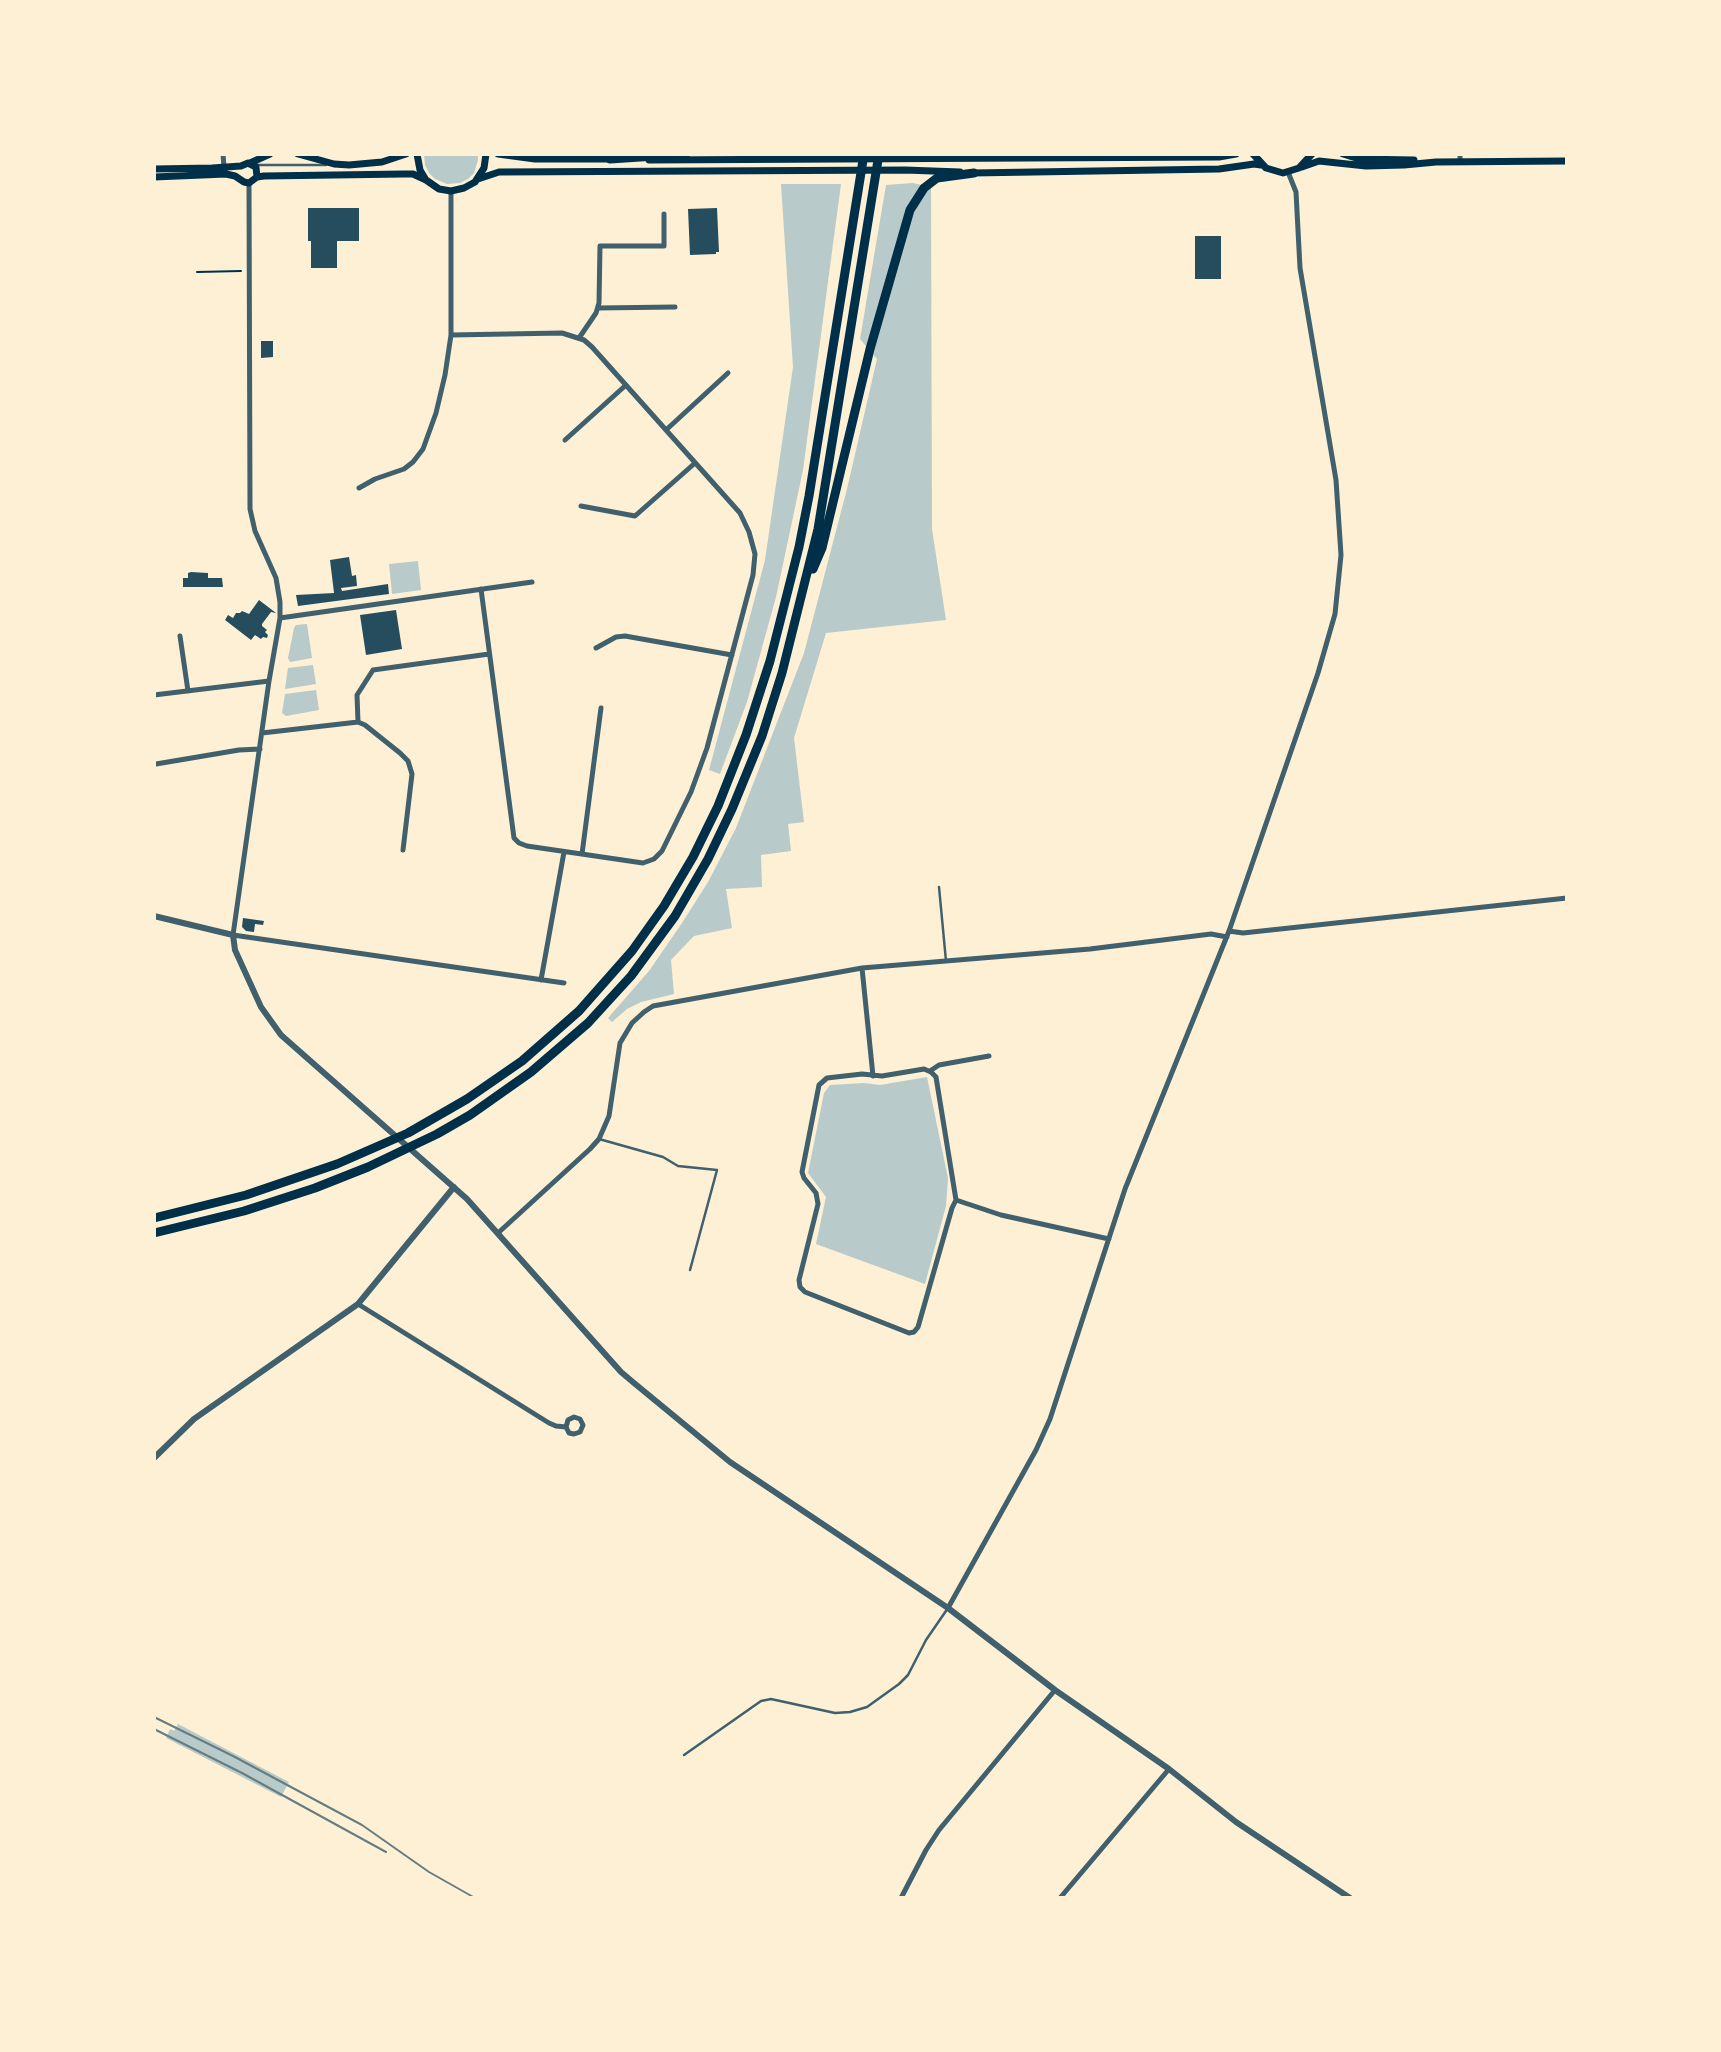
<!DOCTYPE html>
<style>
body{margin:0}
#map{position:relative;width:1721px;height:2052px;overflow:hidden;background:#fdf0d5;font-family:Karla,sans-serif}
canvas{display:block}
.frame{position:absolute;inset:0;border:156px solid #fdf0d5;pointer-events:none}
</style>
<div id="map">
<canvas width="1721" height="2052"></canvas>
<div class="frame"></div>
</div>
<script>
const context = document.querySelector('canvas').getContext('2d');
context.lineJoin = 'round';
function fillPath(path, color) { context.fillStyle = color; context.fill(path, 'evenodd'); }
const poly = rows => new Path2D(rows.map(r => 'M' + r).join(''));
function strokePath(path, color, width, dash) { context.strokeStyle = color; context.lineWidth = width; context.lineCap = dash ? 'butt' : 'round'; context.setLineDash(dash || []); context.stroke(path); }
const green = poly([
 [424,154,478,154,478,160,474,173,468,179,460,183,447,184,435,179,429,173,425,165],
 [913,183,931,187,932,529,946,620,826,633,794,738,804,822,788,824,791,851,761,855,762,887,726,889,732,928,694,936,671,960,674,994,641,1002,627,1009,612,1022,608,1018,649,971,682,923,708,882,736,828,804,653,847,489,877,359,860,339,886,185],
 [781,184,841,184,803,470,776,597,747,702,720,774,709,770,765,560,793,367],
 [418,561,421,590,392,594,389,564],
 [307,624,312,658,290,662,288,658,294,628,296,625],
 [313,665,316,684,285,689,288,668],
 [316,690,319,710,286,716,282,713,285,694],
 [927,1077,948,1178,946,1206,925,1284,816,1244,826,1197,808,1173,824,1093,830,1085,864,1083,880,1085],
 [178,1724,289,1782,281,1797,166,1738,170,1729,174,1731]
]);
const building = poly([
 [308,208,359,208,359,241,337,241,337,268,311,268,311,241,308,241],
 [717,208,719,252,716,252,716,254,690,255,688,209],
 [1195,236,1221,236,1221,279,1195,279],
 [261,341,273,341,273,357,261,358],
 [349,557,352,576,356,575,357,586,341,588,342,591,388,584,389,594,298,606,296,595,334,593,330,560],
 [191,572,208,573,208,578,222,578,223,587,183,587,183,578,188,578,188,573],
 [259,600,276,613,271,612,262,624,262,626,267,630,265,632,268,635,267,638,263,637,261,639,255,635,251,640,225,620,228,615,233,618,236,613,240,613,242,611,249,614],
 [396,610,402,649,366,655,360,615],
 [243,918,264,921,263,925,255,924,254,932,246,931,242,927]
]);
const path = poly([
 [197,272,241,271]
]);
const service = poly([
 [256,165,326,165],
 [939,887,946,961],
 [599,1139,663,1157,678,1166,717,1170,690,1270],
 [684,1755,761,1701,771,1699,835,1713,850,1712,867,1707,899,1684,908,1675,926,1640,948,1608]
]);
const minor = poly([
 [223,154,224,167],
 [1460,154,1460,161],
 [249,183,250,509,255,531,276,578,280,602,280,618,269,681,233,935,564,983],
 [598,308,675,307],
 [451,335,562,333,584,340,592,347,740,513,749,532,755,554,753,575,707,748,691,792,662,851,654,859,643,863,527,846,519,843,514,838,481,589],
 [579,338,596,313,599,303,600,246,664,246,664,214],
 [666,430,728,373],
 [565,440,626,385],
 [359,488,375,479,404,469,413,462,423,449,436,413,445,375,451,335,451,191],
 [581,506,635,516,695,463],
 [280,618,532,582],
 [180,636,188,691],
 [596,648,616,637,625,636,732,655],
 [154,695,269,681],
 [358,722,357,695,373,670,489,654],
 [262,733,358,722,365,725,400,753,408,761,412,774,403,850],
 [156,764,239,750,260,749],
 [582,854,601,708],
 [1229,931,1243,933,1567,898],
 [862,968,873,1076],
 [541,980,564,852],
 [930,1071,939,1065,989,1056],
 [956,1200,936,1077,931,1072,924,1069,882,1076,862,1074,827,1078,819,1085,802,1172,804,1178,816,1193,818,1204,799,1280,800,1287,805,1292,909,1333,914,1332,918,1327,952,1208,956,1200,1001,1215,1109,1239],
 [498,1233,590,1149,599,1139,609,1116,620,1043,632,1023,644,1012,653,1006,862,968,1090,949,1211,934,1227,937],
 [358,1304,549,1423,556,1426,566,1427,569,1433,574,1434,580,1432,583,1425,580,1419,574,1417,568,1420,566,1427],
 [948,1608,1036,1450,1050,1419,1125,1189,1229,931,1318,673,1335,614,1341,555,1336,480,1300,268,1296,192,1288,172],
 [901,1898,926,1850,939,1830,1055,1690],
 [1060,1898,1169,1769]
]);
const tertiary = poly([
 [154,916,233,935,235,950,261,1007,281,1035,467,1199,621,1372,634,1383,730,1462,948,1608,1055,1690,1169,1769,1236,1822,1350,1898],
 [154,1458,194,1419,358,1304,454,1187]
]);
const secondary = poly([
 [298,154,334,164,349,165,382,162,406,154],
 [417,154,420,170,426,180,439,189,451,191,464,188,475,182,484,168,486,154],
 [498,154,535,159,613,159],
 [1253,154,1266,168,1283,173,1299,168,1312,154],
 [1343,154,1359,159,1414,160],
 [649,160,1219,157,1236,154],
 [250,163,270,154],
 [1302,167,1319,161,1366,166,1404,165,1436,162,1567,161],
 [154,169,212,168,241,166,248,163,256,167,257,177],
 [972,173,1219,169,1254,164,1261,165],
 [154,177,226,174,235,176,244,182,249,183,257,177,264,176,404,174,413,174,426,180],
 [478,179,499,172,905,170,960,172]
]);
const motorway = poly([
 [610,159,686,154],
 [813,569,822,548,870,349,910,210,924,188,937,178,974,173],
 [154,1218,246,1195,337,1164,408,1133,467,1099,522,1061,579,1011,632,951,664,906,693,857,718,806,746,735,770,661,799,547,809,496,864,154],
 [154,1233,244,1211,315,1188,368,1167,437,1134,470,1115,531,1072,588,1023,631,976,675,916,708,859,732,809,762,736,782,673,818,529,879,154]
]);
const tram = poly([
 [154,1717,233,1756,362,1825,429,1872,475,1898],
 [154,1729,242,1773,386,1852]
]);
fillPath(green, '#b9caca');
fillPath(building, '#264d5e');
strokePath(path, '#003049', 2);
strokePath(service, '#3f606c', 2.5);
strokePath(minor, '#3f606c', 5);
strokePath(tertiary, '#3f606c', 6);
strokePath(secondary, '#003049', 7);
strokePath(motorway, '#003049', 9);
strokePath(tram, '#657d81', 2);
</script>
